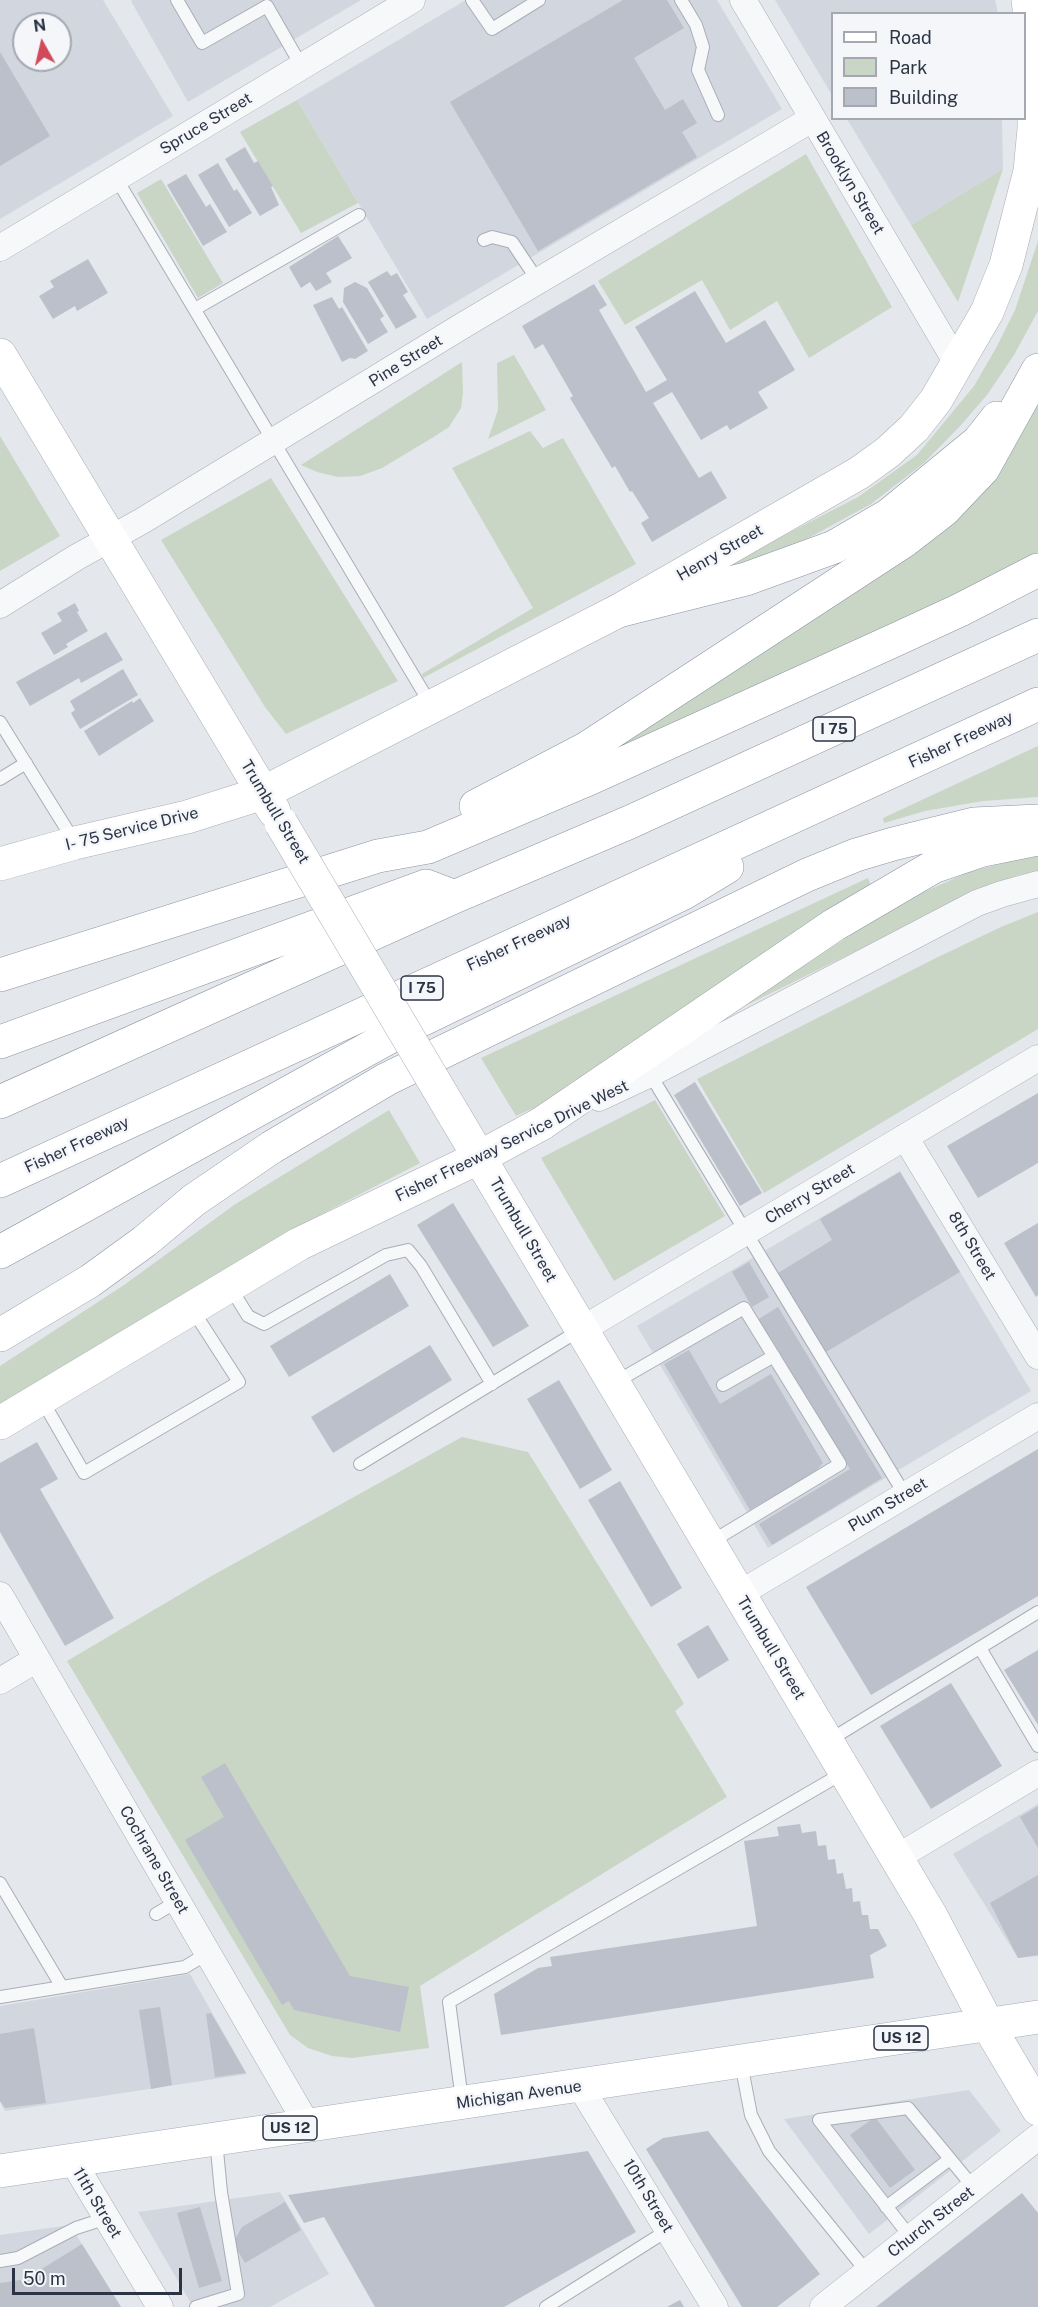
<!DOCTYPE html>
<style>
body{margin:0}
#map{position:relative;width:1038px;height:2307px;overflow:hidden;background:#e4e7ec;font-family:"Public Sans",sans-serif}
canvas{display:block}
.legend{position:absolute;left:831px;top:12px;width:195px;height:108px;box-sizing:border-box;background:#f4f6f9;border:2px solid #a4a8b1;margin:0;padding:8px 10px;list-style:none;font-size:18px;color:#2b3445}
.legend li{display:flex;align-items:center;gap:12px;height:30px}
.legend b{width:30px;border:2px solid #a4a8b1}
.north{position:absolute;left:12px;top:12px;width:60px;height:60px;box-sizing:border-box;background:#f4f6f9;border:2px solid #a4a8b1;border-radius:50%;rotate:352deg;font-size:16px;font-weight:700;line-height:24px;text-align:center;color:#2b3445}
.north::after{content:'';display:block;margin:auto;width:21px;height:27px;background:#d1495b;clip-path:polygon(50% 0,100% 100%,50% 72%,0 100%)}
.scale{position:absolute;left:12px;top:2268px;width:170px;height:27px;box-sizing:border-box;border:3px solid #2b3445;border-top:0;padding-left:8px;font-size:18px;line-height:21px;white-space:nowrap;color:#2b3445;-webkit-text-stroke:4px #f4f6f9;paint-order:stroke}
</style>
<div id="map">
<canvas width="1038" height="2307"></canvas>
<ul class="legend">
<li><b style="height:8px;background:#fff"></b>Road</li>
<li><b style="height:16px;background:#c9d6c5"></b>Park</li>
<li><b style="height:16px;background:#bbc0ca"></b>Building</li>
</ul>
<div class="north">N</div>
<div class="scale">50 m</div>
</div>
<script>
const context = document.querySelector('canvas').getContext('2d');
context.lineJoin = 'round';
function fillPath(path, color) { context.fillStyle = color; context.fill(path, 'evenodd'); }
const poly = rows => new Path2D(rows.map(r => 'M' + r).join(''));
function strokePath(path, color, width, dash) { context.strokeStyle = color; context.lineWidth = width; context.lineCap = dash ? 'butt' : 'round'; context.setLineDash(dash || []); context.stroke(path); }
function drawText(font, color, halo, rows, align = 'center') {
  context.font = font + ' "Public Sans",sans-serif'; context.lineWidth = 5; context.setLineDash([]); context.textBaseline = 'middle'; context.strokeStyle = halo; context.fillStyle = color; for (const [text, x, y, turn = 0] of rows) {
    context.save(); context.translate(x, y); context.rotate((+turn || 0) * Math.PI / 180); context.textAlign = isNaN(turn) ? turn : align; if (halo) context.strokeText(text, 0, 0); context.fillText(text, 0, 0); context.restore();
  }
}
const built = poly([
 [0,0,103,0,173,116,0,219],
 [24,24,60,24,60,60,24,60],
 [133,0,361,0,188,102,131,1],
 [466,0,717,0,782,109,427,319,297,100],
 [775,0,995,0,998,13,832,14,832,95],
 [847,119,1002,119,1003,169,911,225],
 [900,1171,1031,1391,768,1548,637,1326],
 [1038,1804,1038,1956,1018,1958,953,1854],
 [190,1974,247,2074,5,2111,0,2102,0,2006],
 [969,2090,1001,2131,869,2234,784,2119],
 [280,2192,329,2274,270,2307,193,2307,138,2212],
 [70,2225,121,2307,0,2307,0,2235]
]);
const green = poly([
 [297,100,358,203,301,233,240,132],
 [806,154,892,307,809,358,777,301,730,330,702,280,625,325,598,281],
 [1003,169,958,302,911,225],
 [161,179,223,283,198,298,137,193],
 [1038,241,1038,311,1014,355,987,395,961,425,924,463,871,504,803,541,714,575,773,541,858,497,917,455,974,386,996,348,1015,310],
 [514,355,546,410,488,439,498,410,497,363],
 [462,362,463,393,461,408,449,427,432,438,382,468,360,476,338,477,317,472,301,465],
 [1038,399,1038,558,626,747,622,738,707,686],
 [530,431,543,448,563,438,636,564,423,678,422,674,533,608,452,468],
 [0,436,60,536,0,571],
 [271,478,398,681,286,734,265,707,161,540],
 [1038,746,1038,797,983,801,925,811,884,823,883,818],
 [1038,854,1038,871,1018,875,975,892,733,1012,901,902,969,872],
 [868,878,871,886,547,1102,516,1116,481,1058],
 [1038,912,1038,1029,764,1193,697,1079,936,958,1001,927],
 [655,1100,725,1216,614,1281,541,1158],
 [389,1110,420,1163,320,1215,0,1408,0,1366,124,1285,234,1205],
 [462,1437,528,1452,682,1700,684,1704,675,1711,727,1797,420,1986,429,2048,352,2058,332,2056,308,2048,290,2035,67,1661,208,1578]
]);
const building = poly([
 [623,0,667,0,684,28,634,58,665,110,683,99,697,123,682,132,697,157,538,251,450,102],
 [0,52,50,136,0,166],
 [245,147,254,163,258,161,273,186,271,187,279,205,260,216,225,159],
 [218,163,234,191,237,189,252,213,229,227,198,175],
 [186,174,206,207,210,204,227,232,203,246,167,185],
 [338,236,352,258,326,273,332,282,316,291,310,282,301,288,289,267],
 [88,259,108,293,77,311,75,306,53,319,39,296,54,287,50,281],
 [387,271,391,276,397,273,408,292,403,295,417,317,396,329,368,282],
 [355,282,367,288,384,316,380,319,388,332,368,344,343,302,344,288],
 [594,284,607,305,599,310,646,392,667,380,635,327,695,291,726,343,765,320,795,370,758,392,768,408,730,430,727,425,701,440,672,392,653,403,699,478,711,471,727,498,652,542,641,523,649,518,632,491,630,492,615,466,612,468,570,398,573,396,543,344,535,349,522,326],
 [332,297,339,309,342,307,368,351,355,359,350,358,342,362,313,305],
 [75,603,79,611,77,612,88,631,66,644,68,647,54,655,41,633,62,621,57,613],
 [106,632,123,660,81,683,79,678,30,706,16,682],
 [123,669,138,695,80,729,71,713,75,710,70,701],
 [140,698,154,721,99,756,84,731,132,701,133,703],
 [695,1082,762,1193,740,1206,674,1095],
 [1038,1093,1038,1163,978,1198,947,1146],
 [900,1172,960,1272,826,1352,778,1273,832,1240,820,1219],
 [453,1203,529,1326,493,1347,417,1225],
 [1038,1223,1038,1295,1036,1297,1004,1243],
 [749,1262,769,1297,752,1307,732,1272],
 [390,1274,409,1306,289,1377,270,1346],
 [778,1307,882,1478,772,1545,759,1524,850,1469,769,1335,767,1336,757,1320],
 [430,1345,452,1380,333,1453,311,1417],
 [689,1350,720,1404,771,1374,823,1463,815,1472,750,1510,664,1364],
 [559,1380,612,1470,580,1489,527,1399],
 [37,1442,58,1479,40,1489,114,1618,65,1646,0,1532,0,1463],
 [1038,1449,1038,1596,871,1695,806,1587],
 [620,1481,682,1588,651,1607,588,1500],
 [708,1625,729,1660,698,1679,677,1644],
 [1038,1650,1038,1725,1004,1670],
 [951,1683,1002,1766,931,1809,880,1726],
 [225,1763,350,1976,409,1987,400,2032,294,2010,289,2001,282,2005,185,1840,224,1817,201,1777],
 [1038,1806,1038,1848,1020,1817],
 [800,1824,802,1833,816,1831,818,1846,826,1845,828,1860,835,1859,837,1874,843,1873,846,1889,852,1888,853,1902,860,1901,862,1915,868,1915,870,1929,878,1929,887,1946,870,1955,874,1978,501,2035,494,1994,538,1968,552,1966,550,1957,757,1926,744,1841,779,1836,777,1827],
 [1038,1875,1038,1955,1018,1958,990,1903],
 [160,2007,172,2085,151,2089,139,2010],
 [211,2013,246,2073,215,2077,206,2014],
 [34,2028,46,2103,5,2108,0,2101,0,2034],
 [875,2117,915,2170,890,2188,850,2135],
 [708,2131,820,2274,777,2307,742,2307,646,2149,663,2138],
 [588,2151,636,2232,504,2307,375,2307,324,2217,304,2223,288,2195],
 [1022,2193,1038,2213,1038,2307,876,2307],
 [285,2202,301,2230,245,2263,233,2243,242,2227],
 [200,2207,222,2281,199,2288,177,2213],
 [82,2244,121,2307,0,2307,0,2283,34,2278,32,2275],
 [680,2300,684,2307,667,2307]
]);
const lane = poly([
 [177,0,202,43,267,6,302,67],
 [472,0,492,29,539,0],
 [681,0,696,25,703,47,698,70,718,115],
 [116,178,431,705],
 [484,240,492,237,512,242,538,281],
 [195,309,359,215],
 [0,722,74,841],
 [0,779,26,763],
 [650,1074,905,1495],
 [230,1287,248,1316,264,1324,386,1255,408,1250,421,1266,492,1384],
 [614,1383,744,1308,840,1464,711,1542],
 [723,1385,774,1356],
 [42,1400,84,1473,239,1382,192,1309],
 [360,1464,580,1330],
 [980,1648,1038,1746],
 [828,1741,1038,1612],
 [0,1883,62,1987],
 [156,1914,178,1901],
 [0,1997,185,1967,208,1953],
 [741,2063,751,2115,769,2151,867,2272],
 [462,2100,449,2002,843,1773],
 [886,2207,950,2159],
 [911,2238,819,2120,908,2108,974,2188],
 [0,2261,18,2258,76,2228,107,2218],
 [196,2307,238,2294,221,2192,216,2140],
 [546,2307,668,2230]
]);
const street = poly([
 [743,0,958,365],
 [0,248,412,0],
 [0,605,77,557,142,521,467,323,812,119],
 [599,1098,650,1074,977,903,1002,894,1038,884],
 [905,1137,1038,1356],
 [581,1330,1038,1058],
 [739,1594,1038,1416],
 [0,1595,308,2126],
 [0,1681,37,1659],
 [896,1858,1038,1773],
 [580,2086,715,2307],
 [72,2160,160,2307],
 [823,2307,1038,2137]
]);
const secondary = poly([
 [0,355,274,811],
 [0,864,75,843,187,817,263,793,618,611,859,473,888,452,914,428,936,400,987,312,1006,265,1030,171,1034,129,1035,57,1028,0],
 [454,1115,931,1916,988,2025,1038,2109],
 [0,1423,299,1244,480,1157,541,1124]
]);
const primary = poly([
 [0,2171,1038,2017]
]);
const highway = poly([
 [618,611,746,579,834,547,889,515,978,442,997,418],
 [476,806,587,748,904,541,944,510,983,469,1038,370],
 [0,975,378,856,428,847,593,777,895,640,960,610,1038,570],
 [0,1042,426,886,447,894],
 [0,1102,454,897,630,822,1038,635],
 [541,1124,834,925,933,867,983,850,1038,839],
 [0,1181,1038,704],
 [0,1252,413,1024,684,893,727,867],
 [0,1335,90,1281,145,1241,194,1200,272,1147,387,1079,807,875,856,855,893,844,974,824,1038,821]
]);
const secondaryBridge = poly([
 [281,823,454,1115]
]);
const shields = [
 [834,729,42],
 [422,988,42],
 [901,2038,54],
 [290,2128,54]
];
const shieldNames = [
 ["I 75",834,729],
 ["I 75",422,988],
 ["US 12",901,2038],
 ["US 12",290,2128]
];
const streetNames = [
 ["Spruce Street",206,124,-31],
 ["Brooklyn Street",850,183,59],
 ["Pine Street",406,361,-32],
 ["Henry Street",720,553,-30],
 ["Fisher Freeway",961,740,-25],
 ["Trumbull Street",275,812,59],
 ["I- 75 Service Drive",132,829,-14],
 ["Fisher Freeway",519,943,-25],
 ["Fisher Freeway Service Drive West",512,1141,-26],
 ["Fisher Freeway",77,1145,-25],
 ["Cherry Street",810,1194,-31],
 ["Trumbull Street",523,1230,60],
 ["8th Street",972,1246,59],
 ["Plum Street",888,1505,-31],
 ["Trumbull Street",771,1648,59],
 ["Cochrane Street",154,1860,60],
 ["Michigan Avenue",519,2095,-8],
 ["10th Street",648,2196,59],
 ["11th Street",97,2203,59],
 ["Church Street",931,2222,-38]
];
fillPath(built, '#d2d6de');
fillPath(green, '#c9d6c5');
fillPath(building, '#bbc0ca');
strokePath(lane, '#a9aeb7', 14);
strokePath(street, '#a9aeb7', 27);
strokePath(secondary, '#a9aeb7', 34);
strokePath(primary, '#a3abb8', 34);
strokePath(highway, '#8b94a3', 34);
strokePath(lane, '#f7f8fa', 12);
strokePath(street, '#f7f8fa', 26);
strokePath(secondary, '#fff', 33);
strokePath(primary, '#fff', 33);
strokePath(highway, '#fff', 33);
strokePath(secondaryBridge, '#a9aeb7', 34, []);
strokePath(secondaryBridge, '#fff', 33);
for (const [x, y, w] of shields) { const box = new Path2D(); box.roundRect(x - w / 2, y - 12, w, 24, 4.5); context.fillStyle = '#f4f6f9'; context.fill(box); strokePath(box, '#2b3445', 1.5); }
drawText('bold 15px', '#2b3445', null, shieldNames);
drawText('16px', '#2b3445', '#f4f6f9', streetNames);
</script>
